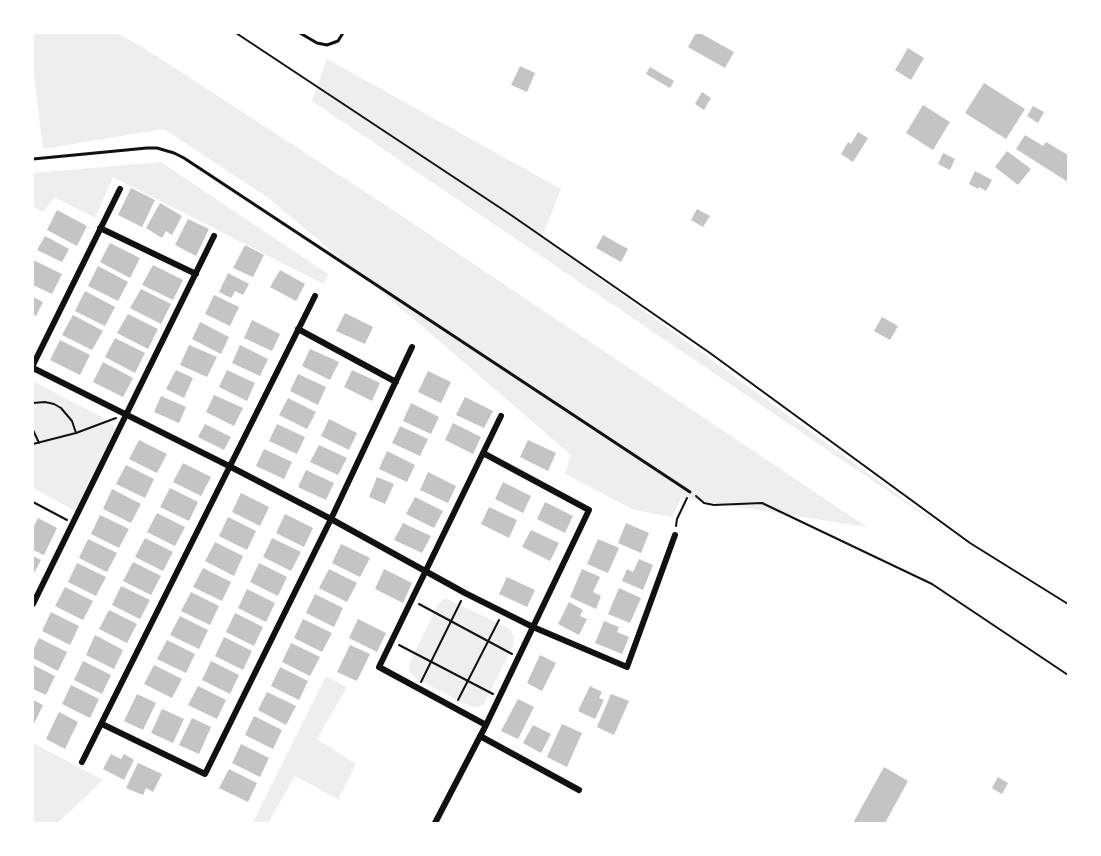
<!DOCTYPE html>
<style>
body{margin:0}
#map{position:relative;width:1101px;height:856px;overflow:hidden;background:#fff;font-family:"Zilla Slab",serif}
canvas{display:block}
.frame{position:absolute;inset:0;border:34px solid #fff;pointer-events:none}
</style>
<div id="map">
<canvas width="1101" height="856"></canvas>
<div class="frame"></div>
</div>
<script>
const context = document.querySelector('canvas').getContext('2d');
context.lineJoin = 'round';
function fillPath(path, color) { context.fillStyle = color; context.fill(path, 'evenodd'); }
const poly = rows => new Path2D(rows.map(r => 'M' + r).join(''));
function strokePath(path, color, width, dash) { context.strokeStyle = color; context.lineWidth = width; context.lineCap = dash ? 'butt' : 'round'; context.setLineDash(dash || []); context.stroke(path); }
const green = poly([
 [33,33,116,33,141,46,393,210,867,527,681,498,672,517,634,510,565,474,571,455,423,327,267,197,164,129,43,149,33,67],
 [327,59,561,189,542,237,956,537,312,101],
 [161,162,328,274,324,284,113,177,95,218,55,197,43,212,33,207,33,173],
 [33,381,107,420,114,426,114,431,75,511,33,488],
 [445,598,510,629,514,637,513,646,483,706,472,707,418,680,410,672,409,668,410,662,436,608,442,600],
 [326,676,347,687,317,739,356,764,338,799,295,776,268,823,255,823,253,822],
 [33,743,103,780,58,823,33,823]
]);
const building = poly([
 [696,33,700,33,734,52,725,68,688,47],
 [908,48,924,58,911,80,895,70],
 [520,66,535,73,527,92,511,85],
 [650,67,674,81,670,88,646,74],
 [984,83,1025,109,1006,139,965,113],
 [702,92,711,98,704,110,695,104],
 [923,105,950,122,933,150,906,133],
 [1033,106,1044,112,1038,123,1027,116],
 [858,132,868,138,853,162,841,154,848,142,851,144],
 [1025,135,1043,146,1046,142,1068,155,1068,182,1016,149],
 [1007,151,1031,169,1018,185,995,167],
 [943,153,955,159,950,170,938,164],
 [975,171,992,180,986,191,979,187,978,189,969,184],
 [131,188,155,200,142,227,118,215],
 [160,203,182,216,172,235,166,231,162,238,146,228],
 [697,209,710,216,703,227,691,220],
 [57,210,87,226,77,246,47,230],
 [188,219,209,229,196,256,175,245],
 [603,235,628,249,621,262,596,248],
 [45,236,69,249,62,262,37,250],
 [110,243,140,258,130,278,100,262],
 [245,245,264,255,253,277,233,268],
 [33,260,62,274,52,294,33,285],
 [153,265,183,280,173,300,142,285],
 [98,266,128,282,118,301,88,286],
 [280,270,305,284,296,301,270,287],
 [228,273,249,284,243,295,235,291,231,298,219,292],
 [141,289,171,304,161,324,130,308],
 [85,291,115,307,105,326,75,311],
 [214,295,239,307,230,326,205,314],
 [33,297,43,302,36,316,33,314],
 [345,313,373,327,365,344,336,331],
 [128,314,158,329,148,349,117,333],
 [73,315,103,331,92,350,62,335],
 [882,317,898,326,890,340,874,331],
 [252,320,280,334,272,351,244,338],
 [200,322,229,337,221,354,192,339],
 [115,338,145,353,135,373,105,357],
 [60,340,90,355,80,375,50,360],
 [189,345,217,357,207,377,180,365],
 [240,345,268,359,260,376,232,363],
 [310,349,339,362,330,380,302,366],
 [103,362,133,378,123,397,93,382],
 [176,370,193,378,184,398,166,389],
 [227,370,255,383,247,401,219,387],
 [352,370,380,383,372,401,344,387],
 [428,371,451,382,441,403,418,392],
 [298,374,326,387,318,405,290,391],
 [214,395,243,408,234,426,206,412],
 [161,396,186,407,179,423,154,412],
 [465,397,493,411,484,428,456,415],
 [288,398,316,412,307,429,279,415],
 [411,403,439,417,431,434,403,421],
 [329,419,357,433,349,450,321,436],
 [453,423,481,437,473,454,445,440],
 [205,424,231,437,224,450,198,437],
 [277,424,305,437,297,454,269,441],
 [400,426,428,439,420,456,392,443],
 [139,440,167,454,157,473,129,459],
 [528,440,556,453,548,471,520,457],
 [319,445,347,458,338,475,310,462],
 [264,449,292,462,284,479,256,466],
 [387,451,415,465,407,482,379,469],
 [183,463,211,477,201,496,173,482],
 [126,465,154,479,145,498,116,484],
 [306,470,334,483,326,500,298,487],
 [428,472,456,486,448,503,420,490],
 [377,477,394,484,385,504,369,497],
 [503,482,531,496,523,513,495,499],
 [170,488,198,502,189,521,160,507],
 [112,489,141,504,131,523,103,509],
 [241,493,269,507,260,526,232,512],
 [415,497,443,511,434,528,406,514],
 [545,502,573,516,565,533,537,519],
 [489,507,517,520,509,538,481,524],
 [157,513,185,527,175,546,147,532],
 [285,514,313,528,304,547,276,533],
 [100,515,129,529,119,548,91,534],
 [228,517,256,531,247,550,219,536],
 [38,518,57,528,44,555,33,550,33,528],
 [403,523,431,536,422,553,394,540],
 [626,523,649,533,641,553,618,543],
 [531,530,559,543,550,561,522,547],
 [145,538,173,552,163,571,135,557],
 [272,538,301,552,291,571,263,557],
 [88,539,117,553,107,572,79,558],
 [598,539,619,548,608,573,587,564],
 [215,542,243,556,234,576,205,561],
 [341,544,370,558,360,577,332,563],
 [33,556,41,560,33,575],
 [639,559,653,565,643,590,622,581,627,569,633,572],
 [133,562,161,576,151,595,123,581],
 [77,563,106,577,96,596,68,582],
 [259,563,287,577,278,596,250,582],
 [203,568,231,582,222,601,193,587],
 [329,569,357,583,347,602,319,588],
 [384,569,412,583,403,603,375,589],
 [582,569,600,577,593,592,601,596,596,609,570,597],
 [507,577,535,590,527,607,499,594],
 [121,586,150,600,140,619,112,605],
 [65,587,93,601,83,620,55,606],
 [619,588,641,598,630,623,608,614],
 [247,589,275,603,266,622,238,608],
 [191,592,219,606,210,625,181,611],
 [315,594,343,608,334,627,306,613],
 [569,602,583,610,580,616,587,619,579,635,558,624],
 [109,610,137,624,127,643,99,629],
 [51,612,79,626,70,645,42,631],
 [235,613,263,627,254,646,226,632],
 [180,616,208,630,199,649,170,635],
 [303,619,332,633,322,652,294,638],
 [358,619,386,633,377,652,349,638],
 [604,621,619,627,617,632,629,637,622,654,595,643],
 [95,635,123,650,114,669,86,655],
 [224,637,252,651,243,670,215,656],
 [39,638,67,652,58,671,33,658,33,650],
 [167,640,195,654,186,673,157,659],
 [291,643,320,657,310,676,282,662],
 [350,645,370,654,357,681,337,672],
 [540,655,556,663,542,691,527,683],
 [83,661,111,675,102,694,74,680],
 [211,661,239,675,230,694,202,680],
 [33,665,55,676,46,695,33,689],
 [154,665,182,679,172,698,144,684],
 [280,667,308,681,299,700,271,686],
 [71,685,99,699,90,718,62,704],
 [198,686,226,700,217,719,188,705],
 [590,686,602,692,599,698,604,700,595,719,578,711],
 [267,692,296,706,286,725,258,710],
 [137,694,156,703,143,730,124,721],
 [611,694,629,701,614,735,597,727],
 [518,699,534,707,518,739,501,731],
 [33,700,43,705,33,726],
 [162,709,184,719,173,743,151,733],
 [59,712,78,722,65,749,46,739],
 [254,716,282,730,273,749,245,735],
 [192,718,211,727,199,754,179,745],
 [562,724,582,733,567,767,547,757],
 [533,725,551,734,541,753,523,743],
 [241,744,269,758,260,777,232,763],
 [111,754,121,759,124,754,134,760,124,780,103,769],
 [138,763,162,774,153,792,146,788,143,795,126,788],
 [884,767,908,781,885,823,853,823],
 [229,769,257,783,248,802,219,788],
 [998,777,1008,783,1002,794,992,788]
]);
const path = poly([
 [236,33,511,215,710,353,970,543,1068,604],
 [33,403,45,402,54,404,61,408,72,421,76,433],
 [33,430,39,443],
 [33,444,76,433,116,418],
 [696,496,704,503,714,505,762,503,932,584,1068,675],
 [33,502,67,520],
 [676,526,677,519,687,498],
 [419,604,512,654],
 [399,645,493,694],
 [421,682,461,601],
 [458,700,499,620]
]);
const service = poly([
 [300,33,317,43,327,45,338,41,343,33],
 [33,159,147,148,157,148,174,153,184,158,690,492]
]);
const minor = poly([
 [100,228,196,274],
 [298,329,396,382],
 [33,365,120,189],
 [33,368,229,466,331,519,465,593,533,627,627,667,675,535],
 [33,604,214,236],
 [102,724,205,774,331,519,412,347],
 [486,725,379,667,501,416],
 [480,736,579,790],
 [82,762,315,296],
 [435,823,486,725,589,510,483,453]
]);
fillPath(green, '#eee');
fillPath(building, '#c4c4c4');
strokePath(path, '#111', 2);
strokePath(service, '#111', 3);
strokePath(minor, '#111', 6);
</script>
